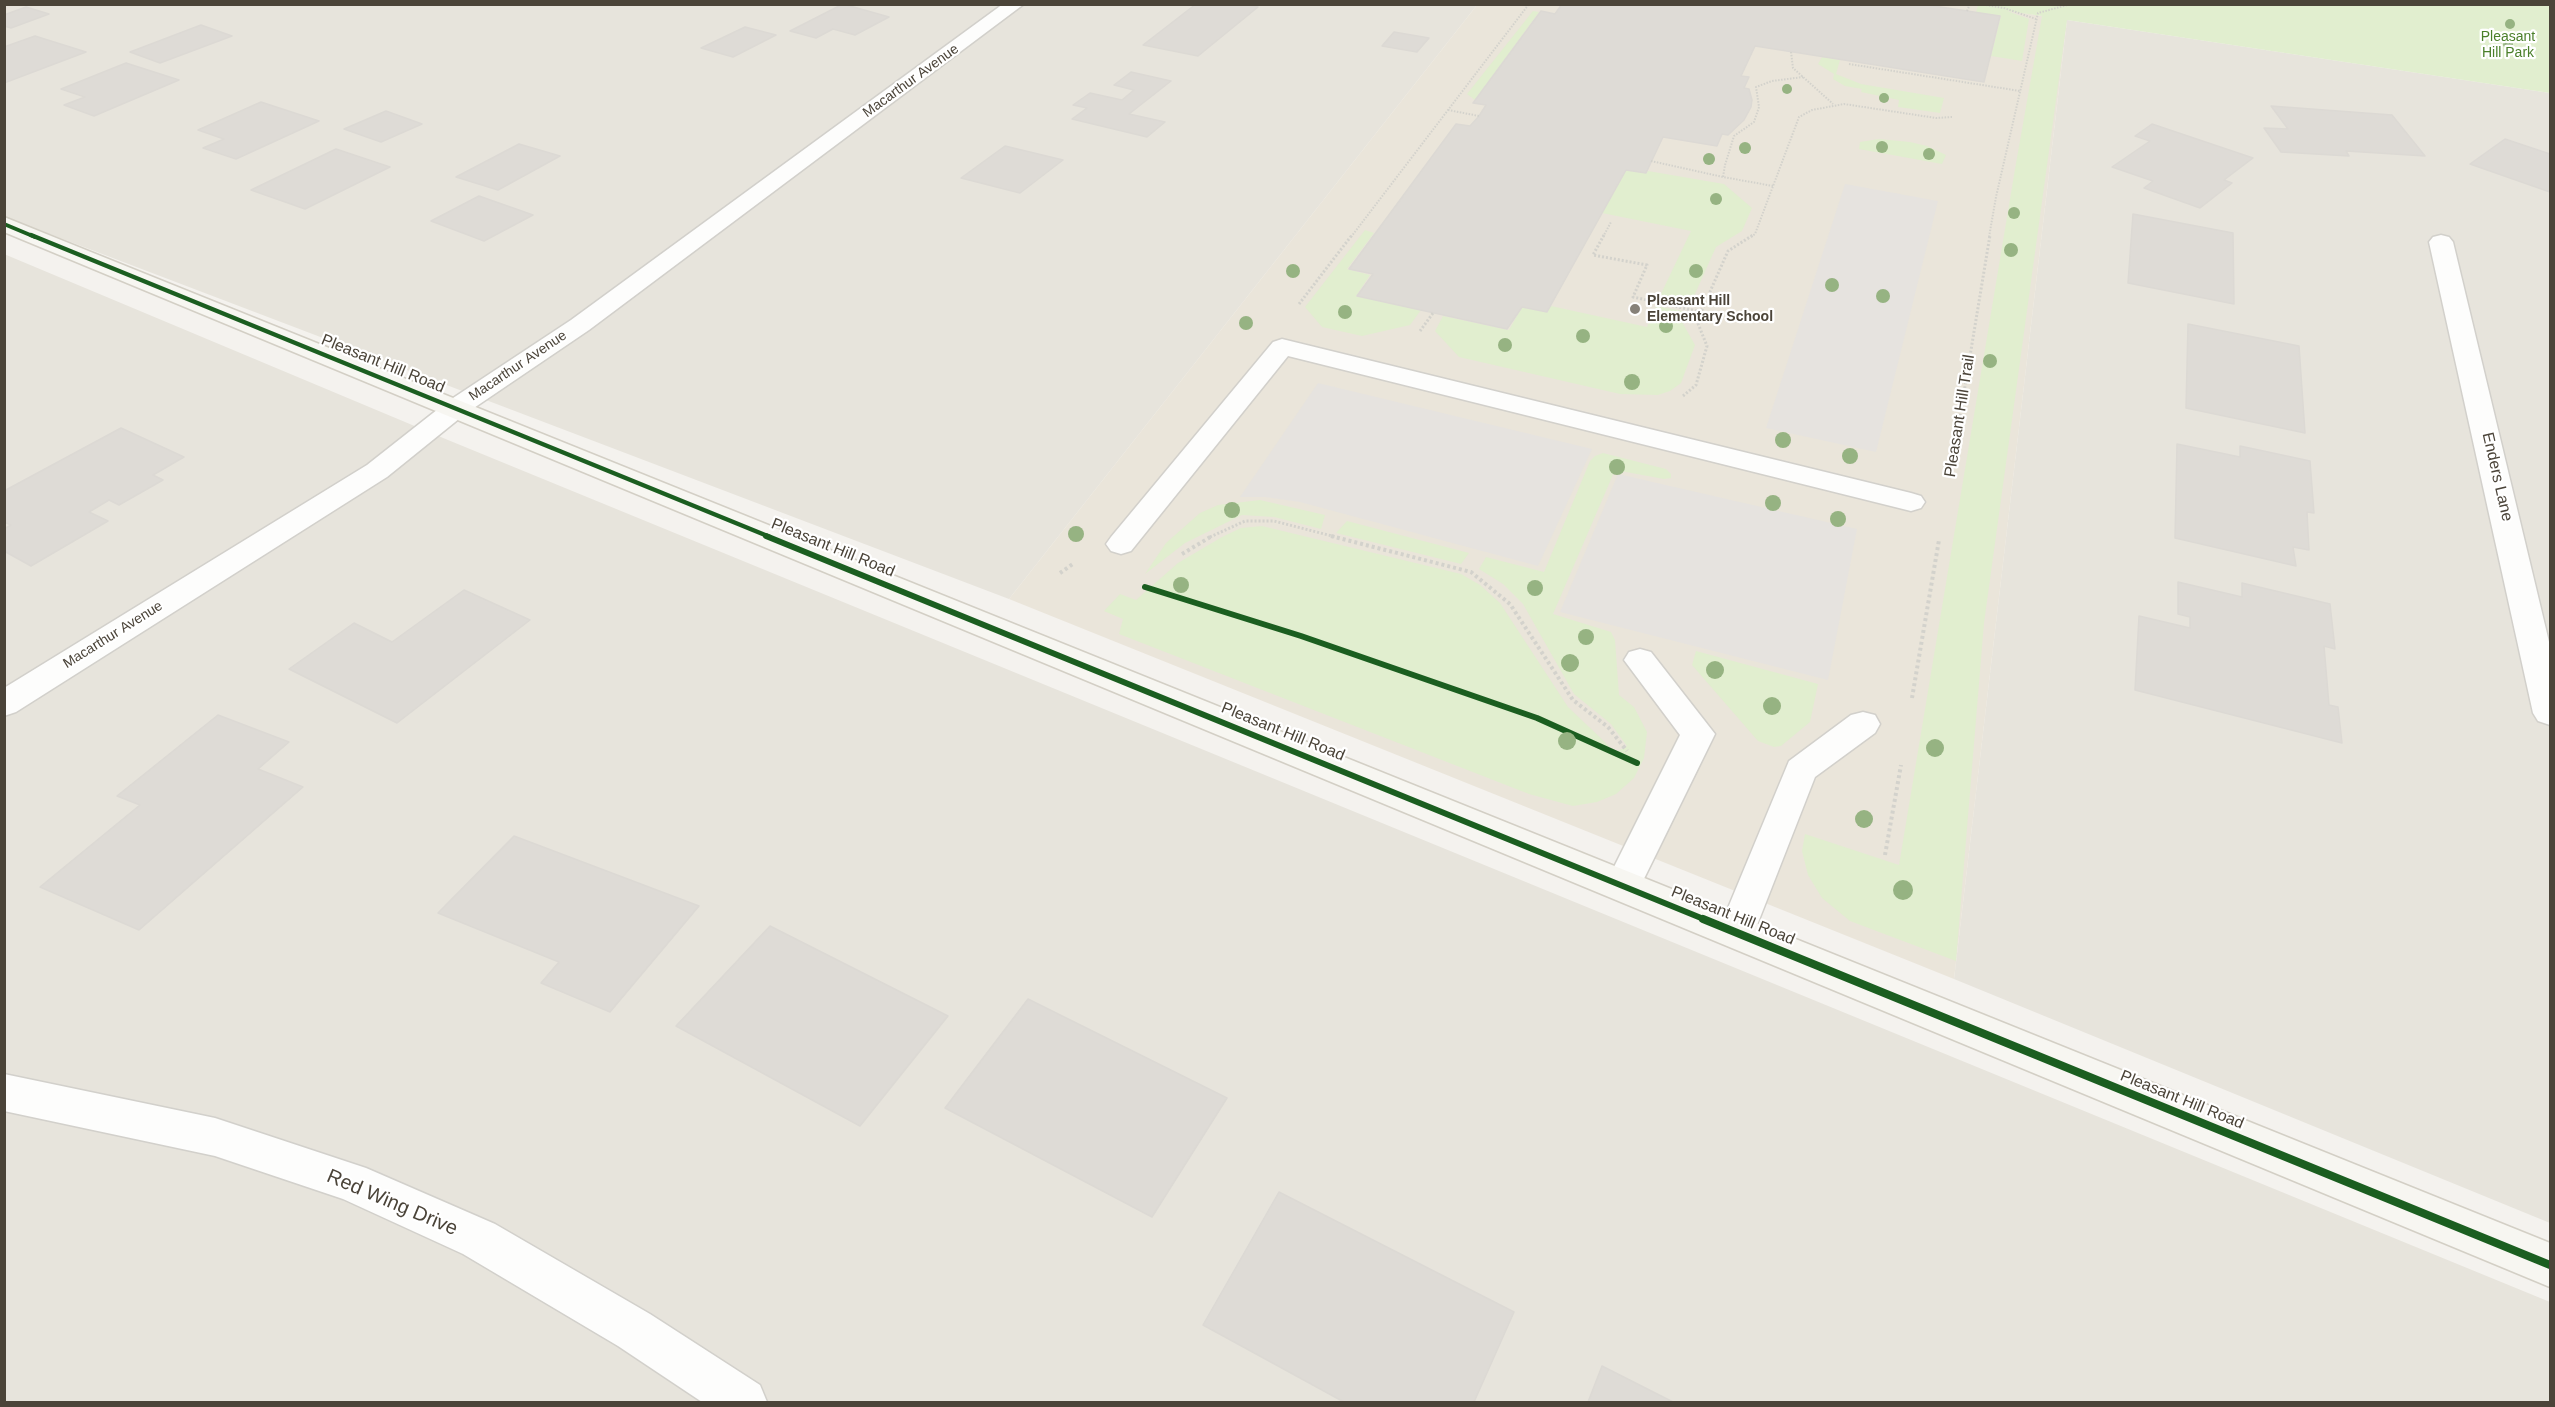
<!DOCTYPE html>
<style>
body{margin:0}
#map{position:relative;width:2555px;height:1407px;overflow:hidden;background:#f4f2ee;font-family:Helvetica,sans-serif}
canvas{display:block}
.frame{position:absolute;inset:0;border:6px solid #4b4439;pointer-events:none}
</style>
<div id="map">
<canvas width="2555" height="1407"></canvas>
<div class="frame"></div>
</div>
<script>
const context = document.querySelector('canvas').getContext('2d');
context.lineJoin = 'round';
function fillPath(path, color) { context.fillStyle = color; context.fill(path, 'evenodd'); }
const poly = rows => new Path2D(rows.map(r => 'M' + r).join(''));
function strokePath(path, color, width, dash) { context.strokeStyle = color; context.lineWidth = width; context.lineCap = dash ? 'butt' : 'round'; context.setLineDash(dash || []); context.stroke(path); }
function drawText(font, color, halo, rows, align = 'center') {
  context.font = font + ' Helvetica,sans-serif'; context.lineWidth = 4.5; context.setLineDash([]); context.textBaseline = 'middle'; context.strokeStyle = halo; context.fillStyle = color; for (const [text, x, y, turn = 0] of rows) {
    context.save(); context.translate(x, y); context.rotate((+turn || 0) * Math.PI / 180); context.textAlign = isNaN(turn) ? turn : align; if (halo) context.strokeText(text, 0, 0); context.fillText(text, 0, 0); context.restore();
  }
}
const residential = poly([
 [4,5,1477,5,1009,599,5,217],
 [2067,20,2550,93,2550,1223,1954,979],
 [4,254,448,440,2550,1302,2550,1402,5,1402]
]);
const education = poly([
 [1968,4,2067,20,1954,979,1009,599,1477,5]
]);
const green = poly([
 [1968,5,2550,5,2550,93,2067,20,1984,623,1956,961,1850,921,1822,898,1808,875,1802,851,1805,834,1899,865,2015,169,2042,16,2007,11,2029,19,2022,61,1991,56,2001,16,1976,12,1978,6],
 [1533,11,1539,12,1475,100,1467,94],
 [1822,57,1840,60,1836,74,1861,84,1944,98,1940,113,1898,107,1899,100,1861,92,1862,89,1845,86,1833,79,1834,74,1818,64],
 [1879,139,1910,142,1927,146,1946,155,1942,164,1859,149,1860,142],
 [1626,170,1646,173,1648,171,1724,184,1752,208,1742,231,1716,247,1690,305,1659,298,1691,231,1602,213],
 [1365,230,1374,233,1347,269,1370,275,1356,296,1421,310,1410,325,1362,336,1322,327,1305,307],
 [1551,306,1647,327,1656,306,1687,312,1682,322,1695,345,1681,383,1670,391,1658,395,1620,394,1459,357,1435,331,1443,316,1509,330,1522,307,1547,312],
 [1603,453,1666,469,1671,474,1671,478,1664,479,1615,470,1553,614,1611,632,1615,640,1619,695,1634,707,1647,732,1644,758,1634,778,1616,794,1597,802,1573,806,1529,794,1119,634,1123,619,1104,611,1120,594,1136,600,1178,563,1222,537,1241,528,1262,526,1461,574,1480,585,1500,603,1568,707,1608,745,1613,754,1627,746,1611,724,1574,694,1523,604,1503,584,1479,569,1486,557,1544,572,1590,461,1595,456],
 [1260,500,1325,515,1321,529,1274,517,1242,515,1185,543,1145,574,1166,543,1200,513,1218,505],
 [1347,521,1469,553,1461,564,1336,533],
 [1696,651,1818,684,1810,722,1781,746,1774,747,1758,741,1692,665]
]);
const parking = poly([
 [1845,184,1938,201,1876,452,1766,428],
 [1318,383,1592,449,1538,566,1300,502,1265,497,1240,497],
 [1618,474,1857,529,1828,680,1560,612]
]);
const building = poly([
 [843,4,889,17,855,35,833,29,816,38,790,31,843,4],
 [1196,4,1243,4,1258,7,1198,56,1143,45,1196,4],
 [1562,4,1921,4,2000,16,1984,82,1755,46,1741,76,1749,77,1744,88,1749,89,1752,100,1751,107,1744,120,1728,135,1722,134,1717,146,1663,137,1646,173,1626,170,1547,312,1522,307,1507,329,1357,296,1373,274,1349,269,1456,124,1470,126,1479,116,1486,105,1473,103,1541,11,1555,14,1562,4],
 [26,7,49,14,11,28,4,26,4,15,26,7],
 [201,25,232,36,160,63,130,52,201,25],
 [745,27,776,35,733,57,701,48,745,27],
 [1394,32,1429,38,1417,52,1382,46,1394,32],
 [35,36,86,52,4,83,4,47,35,36],
 [126,63,179,80,94,116,64,105,85,97,61,89,126,63],
 [1131,72,1171,81,1129,114,1165,122,1147,137,1072,119,1087,108,1073,105,1090,93,1122,100,1134,90,1114,85,1131,72],
 [261,102,319,121,236,159,203,148,224,139,198,130,261,102],
 [2271,106,2392,115,2425,156,2346,151,2349,156,2281,152,2264,128,2288,129,2271,106],
 [386,111,422,124,381,142,344,129,386,111],
 [2152,124,2253,158,2224,180,2232,183,2200,208,2144,188,2153,181,2112,167,2150,141,2135,136,2152,124],
 [2505,139,2550,154,2550,192,2470,164,2505,139],
 [519,144,560,156,498,190,456,177,519,144],
 [1005,146,1063,160,1020,193,961,178,1005,146],
 [336,149,390,167,305,209,251,190,336,149],
 [479,196,533,215,484,241,431,221,479,196],
 [2133,214,2233,233,2234,304,2128,283,2133,214],
 [2188,324,2299,346,2305,433,2186,408,2188,324],
 [121,428,184,457,153,475,163,480,119,505,109,500,89,512,108,521,31,566,4,551,4,529,11,525,4,522,4,491,121,428],
 [2177,444,2240,457,2240,446,2310,461,2314,513,2307,512,2309,550,2293,547,2296,566,2175,538,2177,444],
 [2178,582,2242,597,2242,583,2330,604,2335,649,2324,646,2329,705,2338,707,2342,743,2135,690,2139,616,2190,628,2190,617,2178,614,2178,582],
 [464,590,530,620,397,723,289,669,354,623,392,642,464,590],
 [218,715,289,742,258,769,303,787,139,930,40,887,140,805,117,796,218,715],
 [514,836,699,906,610,1012,541,983,559,962,438,913,514,836],
 [770,926,948,1016,860,1126,676,1026,770,926],
 [1028,999,1227,1098,1152,1217,945,1108,1028,999],
 [1279,1192,1514,1312,1474,1402,1344,1402,1203,1325,1279,1192],
 [1602,1366,1673,1402,1588,1402,1602,1366]
]);
const pathFar2 = poly([
 [1980,4,2004,8,2036,19],
 [1967,11,1970,4],
 [1791,52,1793,68,1833,104],
 [1849,64,2020,91],
 [1448,110,1479,116],
 [1651,161,1723,177],
 [1773,186,1723,177,1725,165,1734,136,1754,122,1759,107,1756,87,1772,81,1803,77],
 [1351,237,1529,4],
 [1603,237,1611,222],
 [1751,237,1755,234,1799,117,1812,110,1844,104,1936,118,1952,117],
 [1989,237,1996,197,2038,13,2071,4]
]);
const pathFar1 = poly([
 [1604,235,1593,255,1647,265,1633,297,1701,312],
 [1299,304,1352,235],
 [1420,331,1433,313],
 [1683,396,1696,385,1707,346,1697,321,1728,251,1753,235],
 [1951,471,1990,235],
 [1210,537,1245,521,1274,521,1336,537]
]);
const path = poly([
 [1331,536,1471,572,1510,604,1573,700,1608,727,1627,751],
 [1182,554,1212,536],
 [1060,573,1074,563],
 [1912,698,1939,540],
 [1885,855,1901,765]
]);
const lane = poly([
 [1282,339,1911,493,1921,496,1925,502,1921,508,1911,511,1288,356,1131,551,1121,554,1111,551,1106,544,1111,537,1273,342,1282,339],
 [1640,649,1651,652,1715,734,1636,895,1623,900,1610,895,1605,885,1680,735,1624,660,1629,652,1640,649],
 [1863,712,1875,715,1880,724,1875,733,1815,777,1750,943,1737,948,1724,943,1718,932,1789,761,1851,715,1863,712]
]);
const street = poly([
 [1003,4,1024,4,589,330,465,414,387,477,16,712,4,716,4,688,367,465,447,402,571,320,1003,4],
 [2441,235,2449,237,2453,242,2550,646,2550,725,2538,721,2533,713,2429,242,2433,237,2441,235],
 [4,1074,215,1118,366,1168,495,1224,650,1314,760,1385,767,1402,702,1402,618,1346,463,1254,343,1199,215,1156,4,1111,4,1074]
]);
const secondary = poly([
 [4,217,2550,1243,2550,1287,4,232,4,217]
]);
const cyclewayFar3 = poly([
 [4,224,35,237]
]);
const cyclewayFar2 = poly([
 [31,235,770,537]
]);
const cyclewayFar1 = poly([
 [766,536,1706,920],
 [1145,587,1301,636,1537,718,1637,763]
]);
const cycleway = poly([
 [1703,919,2550,1265]
]);
const trees = [
 [2510,24,5],
 [2508,44,5],
 [1787,89,5],
 [1884,98,5],
 [1882,147,6],
 [1745,148,6],
 [1929,154,6],
 [1709,159,6],
 [1716,199,6],
 [2014,213,6],
 [2011,250,7],
 [1293,271,7],
 [1696,271,7],
 [1832,285,7],
 [1883,296,7],
 [1345,312,7],
 [1246,323,7],
 [1666,326,7],
 [1583,336,7],
 [1505,345,7],
 [1990,361,7],
 [1632,382,8],
 [1783,440,8],
 [1850,456,8],
 [1617,467,8],
 [1773,503,8],
 [1232,510,8],
 [1838,519,8],
 [1076,534,8],
 [1181,585,8],
 [1535,588,8],
 [1586,637,8],
 [1570,663,9],
 [1715,670,9],
 [1772,706,9],
 [1567,741,9],
 [1935,748,9],
 [1864,819,9],
 [1903,890,10]
];
const markers = [
 [1635,309,6,"#868178"]
];
const farParknames = [
 ["Pleasant",2508,37],
 ["Hill Park",2508,53]
];
const farStreetnames = [
 ["Macarthur Avenue",911,81,-36],
 ["Macarthur Avenue",518,366,-34],
 ["Macarthur Avenue",113,635,-32]
];
const farPoinames = [
 ["Pleasant Hill",1647,301],
 ["Elementary School",1647,317]
];
const streetNames = [
 ["Pleasant Hill Road",383,364,22],
 ["Pleasant Hill Trail",1960,416,-81],
 ["Enders Lane",2497,477,77],
 ["Pleasant Hill Road",833,548,22],
 ["Pleasant Hill Road",1283,732,22],
 ["Pleasant Hill Road",1733,916,22],
 ["Pleasant Hill Road",2182,1100,22]
];
const nearStreetnames = [
 ["Red Wing Drive",392,1203,23]
];
fillPath(residential, '#e7e4dc');
fillPath(education, '#eae5da');
fillPath(green, '#e1eecf');
fillPath(parking, '#e6e3df');
fillPath(building, '#dedbd6');
strokePath(building, '#dcd9d4', 1.5);
strokePath(lane, '#d2d0cb', 3);
strokePath(street, '#d2d0cb', 3);
strokePath(secondary, '#d3cfc5', 3);
strokePath(pathFar2, '#d3d2cc', 2, [1.5, 1.5]);
strokePath(pathFar1, '#d3d2cc', 3, [2, 2]);
strokePath(path, '#d3d2cc', 4, [3, 3]);
fillPath(lane, '#fdfdfc');
fillPath(street, '#fdfdfc');
fillPath(secondary, '#f7f6f1');
strokePath(cyclewayFar3, '#1b5e20', 4);
strokePath(cyclewayFar2, '#1b5e20', 4.5);
strokePath(cyclewayFar1, '#1b5e20', 6);
strokePath(cycleway, '#1b5e20', 8);
context.fillStyle = '#96b382';
for (const [x, y, r] of trees) { context.beginPath(); context.arc(x, y, r, 0, 2 * Math.PI); context.fill(); }
for (const [x, y, r, color] of markers) { const dot = new Path2D(); dot.arc(x, y, r, 0, 2 * Math.PI); context.fillStyle = color; context.fill(dot); strokePath(dot, '#fff', 2); }
drawText('14px', '#4a7f2a', '#fff', farParknames);
drawText('14px', '#4b4439', '#fff', farStreetnames);
drawText('bold 14px', '#4b4439', '#fff', farPoinames, 'left');
drawText('16px', '#4b4439', '#fff', streetNames);
drawText('20px', '#4b4439', '#fff', nearStreetnames);
</script>
